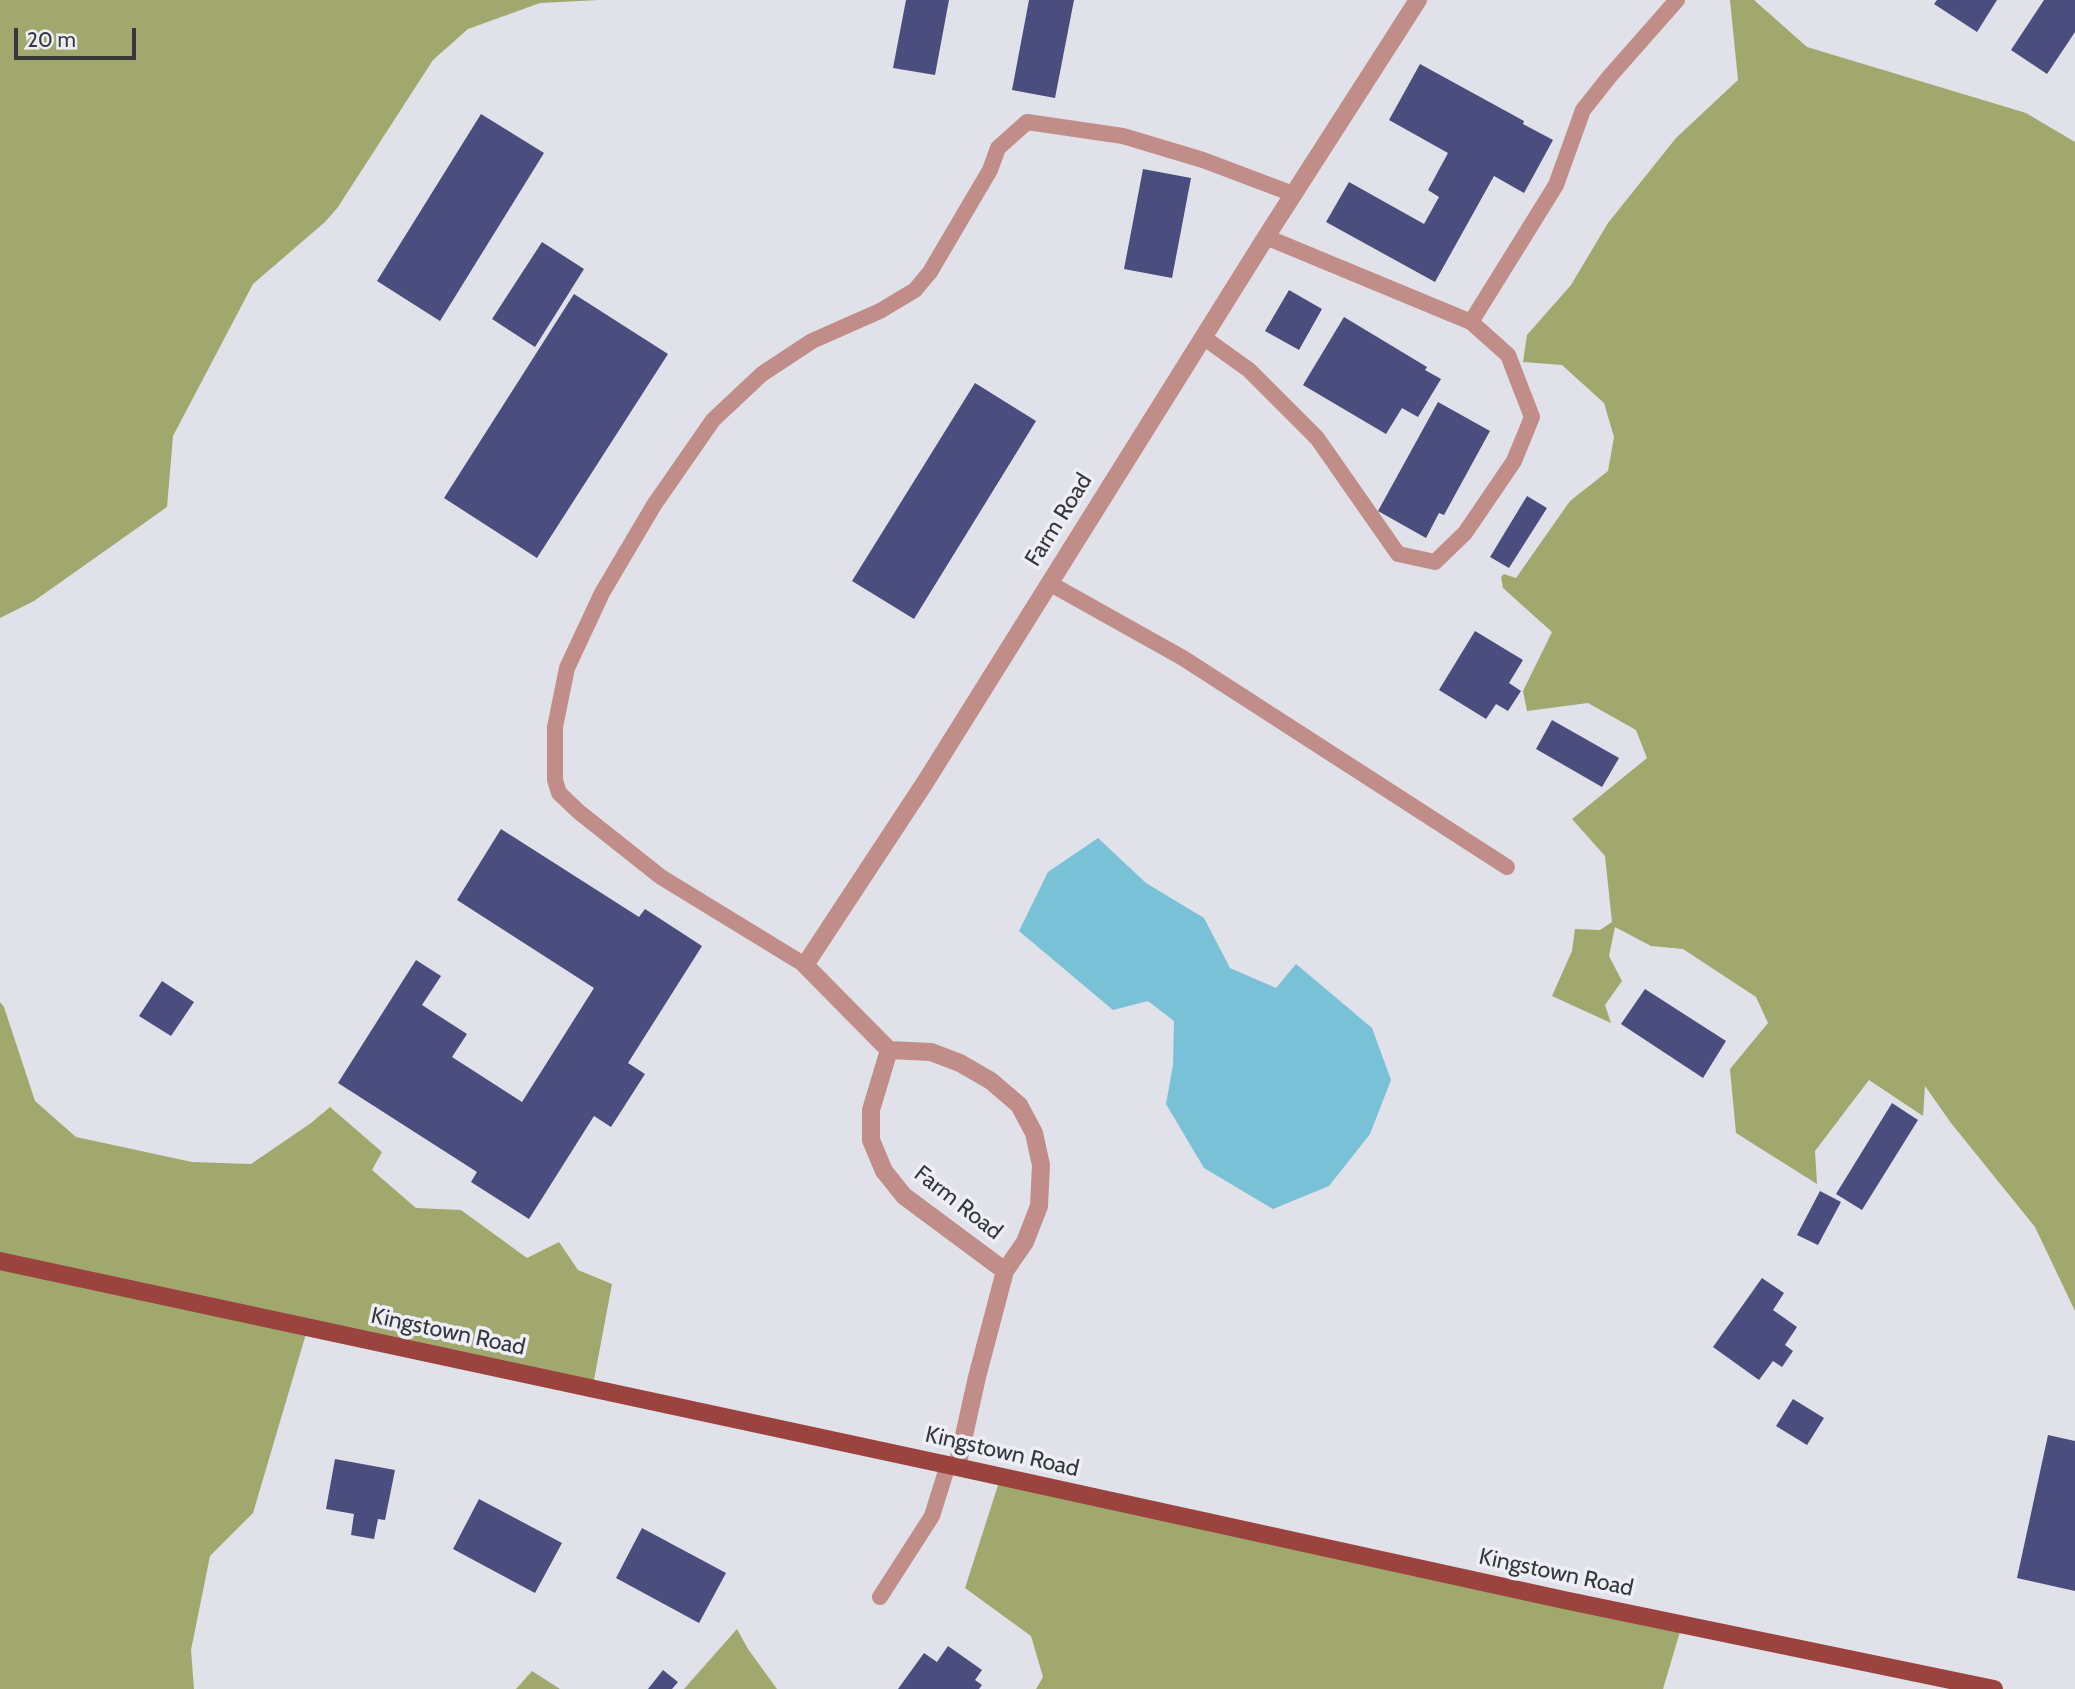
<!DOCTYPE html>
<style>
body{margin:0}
#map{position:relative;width:2075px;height:1689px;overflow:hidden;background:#e0e1e9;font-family:Cabin,sans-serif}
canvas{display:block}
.scale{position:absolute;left:14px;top:28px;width:122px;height:32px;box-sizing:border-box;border:4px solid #37373b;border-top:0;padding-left:9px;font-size:21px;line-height:24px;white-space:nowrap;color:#37373b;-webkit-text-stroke:5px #edeef6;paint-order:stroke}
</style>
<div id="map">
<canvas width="2075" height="1689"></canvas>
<div class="scale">20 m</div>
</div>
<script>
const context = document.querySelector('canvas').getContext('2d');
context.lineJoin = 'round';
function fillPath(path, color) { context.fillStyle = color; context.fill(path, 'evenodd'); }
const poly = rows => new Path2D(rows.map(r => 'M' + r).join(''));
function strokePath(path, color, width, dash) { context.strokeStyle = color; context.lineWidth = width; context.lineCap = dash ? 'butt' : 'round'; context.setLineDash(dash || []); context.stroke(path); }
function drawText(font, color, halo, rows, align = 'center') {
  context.font = font + ' Cabin,sans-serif'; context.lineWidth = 7; context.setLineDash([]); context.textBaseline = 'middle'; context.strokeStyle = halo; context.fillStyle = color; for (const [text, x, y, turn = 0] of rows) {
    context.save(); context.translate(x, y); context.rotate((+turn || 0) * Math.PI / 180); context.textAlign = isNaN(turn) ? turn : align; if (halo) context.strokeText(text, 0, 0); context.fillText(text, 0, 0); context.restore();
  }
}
const forest = poly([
 [0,0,599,0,540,3,468,29,433,60,338,207,325,222,253,284,173,436,167,507,34,601,0,618],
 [1730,0,1754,0,1807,47,2026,113,2075,142,2075,1311,2035,1227,1951,1123,1925,1086,1923,1116,1869,1080,1815,1151,1817,1184,1736,1133,1730,1069,1768,1023,1756,997,1683,949,1651,946,1615,927,1609,956,1622,981,1605,1005,1611,1023,1552,996,1572,951,1575,929,1600,930,1612,922,1605,856,1572,819,1647,758,1636,730,1588,703,1527,711,1523,691,1552,632,1503,588,1501,577,1504,574,1516,578,1570,501,1608,471,1614,437,1604,403,1562,365,1523,362,1527,335,1571,285,1608,223,1676,138,1738,80],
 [0,1002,4,1007,35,1101,76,1137,192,1162,251,1164,311,1123,330,1107,382,1152,372,1170,416,1208,461,1210,527,1258,559,1242,578,1270,612,1284,593,1385,308,1327,253,1513,210,1556,191,1650,194,1689,0,1689],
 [1000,1479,1682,1625,1663,1689,1036,1689,1043,1677,1031,1636,965,1588],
 [737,1629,748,1649,777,1689,684,1689],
 [532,1671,560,1689,516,1689]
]);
const water = poly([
 [1098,838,1146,883,1204,918,1230,968,1276,988,1296,964,1372,1028,1391,1080,1370,1134,1329,1186,1273,1209,1204,1168,1166,1104,1173,1065,1174,1021,1148,1001,1113,1010,1019,931,1048,872]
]);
const building = poly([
 [906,0,949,0,935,75,893,68],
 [1029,0,1074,0,1055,98,1012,90],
 [1937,0,1997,0,1977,32,1934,4],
 [2044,0,2075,0,2075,32,2047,74,2011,50],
 [1420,64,1524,121,1523,124,1553,140,1524,193,1494,176,1435,282,1326,222,1349,182,1424,224,1439,197,1428,190,1448,153,1389,120],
 [481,114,544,153,440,321,377,281],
 [1143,169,1191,178,1172,278,1124,269],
 [542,242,584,269,535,347,492,319],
 [1289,290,1322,309,1299,350,1265,331],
 [574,294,668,354,537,558,444,498],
 [1344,317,1427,367,1425,370,1441,379,1418,417,1402,408,1386,434,1303,385],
 [975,383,1036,421,914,619,852,581],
 [1438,402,1490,431,1444,515,1439,513,1426,538,1378,511],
 [1527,496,1547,508,1509,568,1490,557],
 [1475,631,1523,660,1509,683,1521,691,1508,711,1496,704,1486,719,1439,690],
 [1552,720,1619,758,1602,787,1536,749],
 [501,829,639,917,645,909,702,946,628,1063,645,1074,611,1127,594,1116,529,1219,471,1182,477,1172,338,1083,416,960,441,976,422,1005,467,1034,452,1057,522,1102,594,988,457,900],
 [162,981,194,1002,171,1036,139,1016],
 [1645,989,1726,1041,1703,1078,1621,1024],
 [1892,1103,1918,1120,1862,1210,1836,1194],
 [1820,1191,1841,1202,1818,1245,1797,1235],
 [1762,1278,1784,1293,1773,1310,1797,1327,1785,1345,1793,1351,1782,1367,1773,1361,1759,1380,1713,1347],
 [1793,1399,1824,1418,1807,1445,1776,1426],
 [2048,1435,2075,1441,2075,1591,2017,1578],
 [335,1459,395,1470,385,1520,378,1519,374,1539,351,1535,354,1514,326,1509],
 [479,1499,562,1543,535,1593,453,1549],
 [642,1528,726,1573,699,1623,616,1578],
 [948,1646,982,1670,975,1680,982,1685,979,1689,898,1689,924,1653,937,1662],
 [663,1670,678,1682,672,1689,648,1689]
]);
const service = poly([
 [1266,237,1471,322,1556,185,1583,110,1610,76,1677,0],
 [1203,337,1249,370,1317,438,1398,554,1435,562,1465,533,1514,461,1532,417,1508,355,1471,322],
 [1049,583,1183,658,1507,867],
 [805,965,661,877,579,812,559,793,555,780,555,727,567,668,602,593,654,505,713,420,762,374,812,341,880,311,915,290,930,272,990,170,998,148,1027,122,1123,136,1203,160,1293,194],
 [880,1597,932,1516,948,1465]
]);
const minor = poly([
 [889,1050,871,1110,871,1140,884,1171,904,1196,1005,1271],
 [957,1467,977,1377,1005,1271,1025,1242,1039,1206,1041,1165,1034,1133,1019,1105,991,1081,960,1063,931,1052,889,1050,805,965,926,781,1266,237,1418,0]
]);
const primary = poly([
 [0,1261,957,1467,1564,1600,1994,1689]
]);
const streetNames = [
 ["Farm Road",1059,520,-58],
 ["Farm Road",958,1203,38],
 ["Kingstown Road",448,1332,12],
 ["Kingstown Road",1002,1452,13],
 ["Kingstown Road",1556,1573,12]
];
fillPath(forest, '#a1a86e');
fillPath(water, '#78c1d7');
fillPath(building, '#4b4d7e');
strokePath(service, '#c08d88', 16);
strokePath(minor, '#c08d88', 18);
strokePath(primary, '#9b433e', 18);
drawText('23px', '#37373b', '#edeef6', streetNames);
</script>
